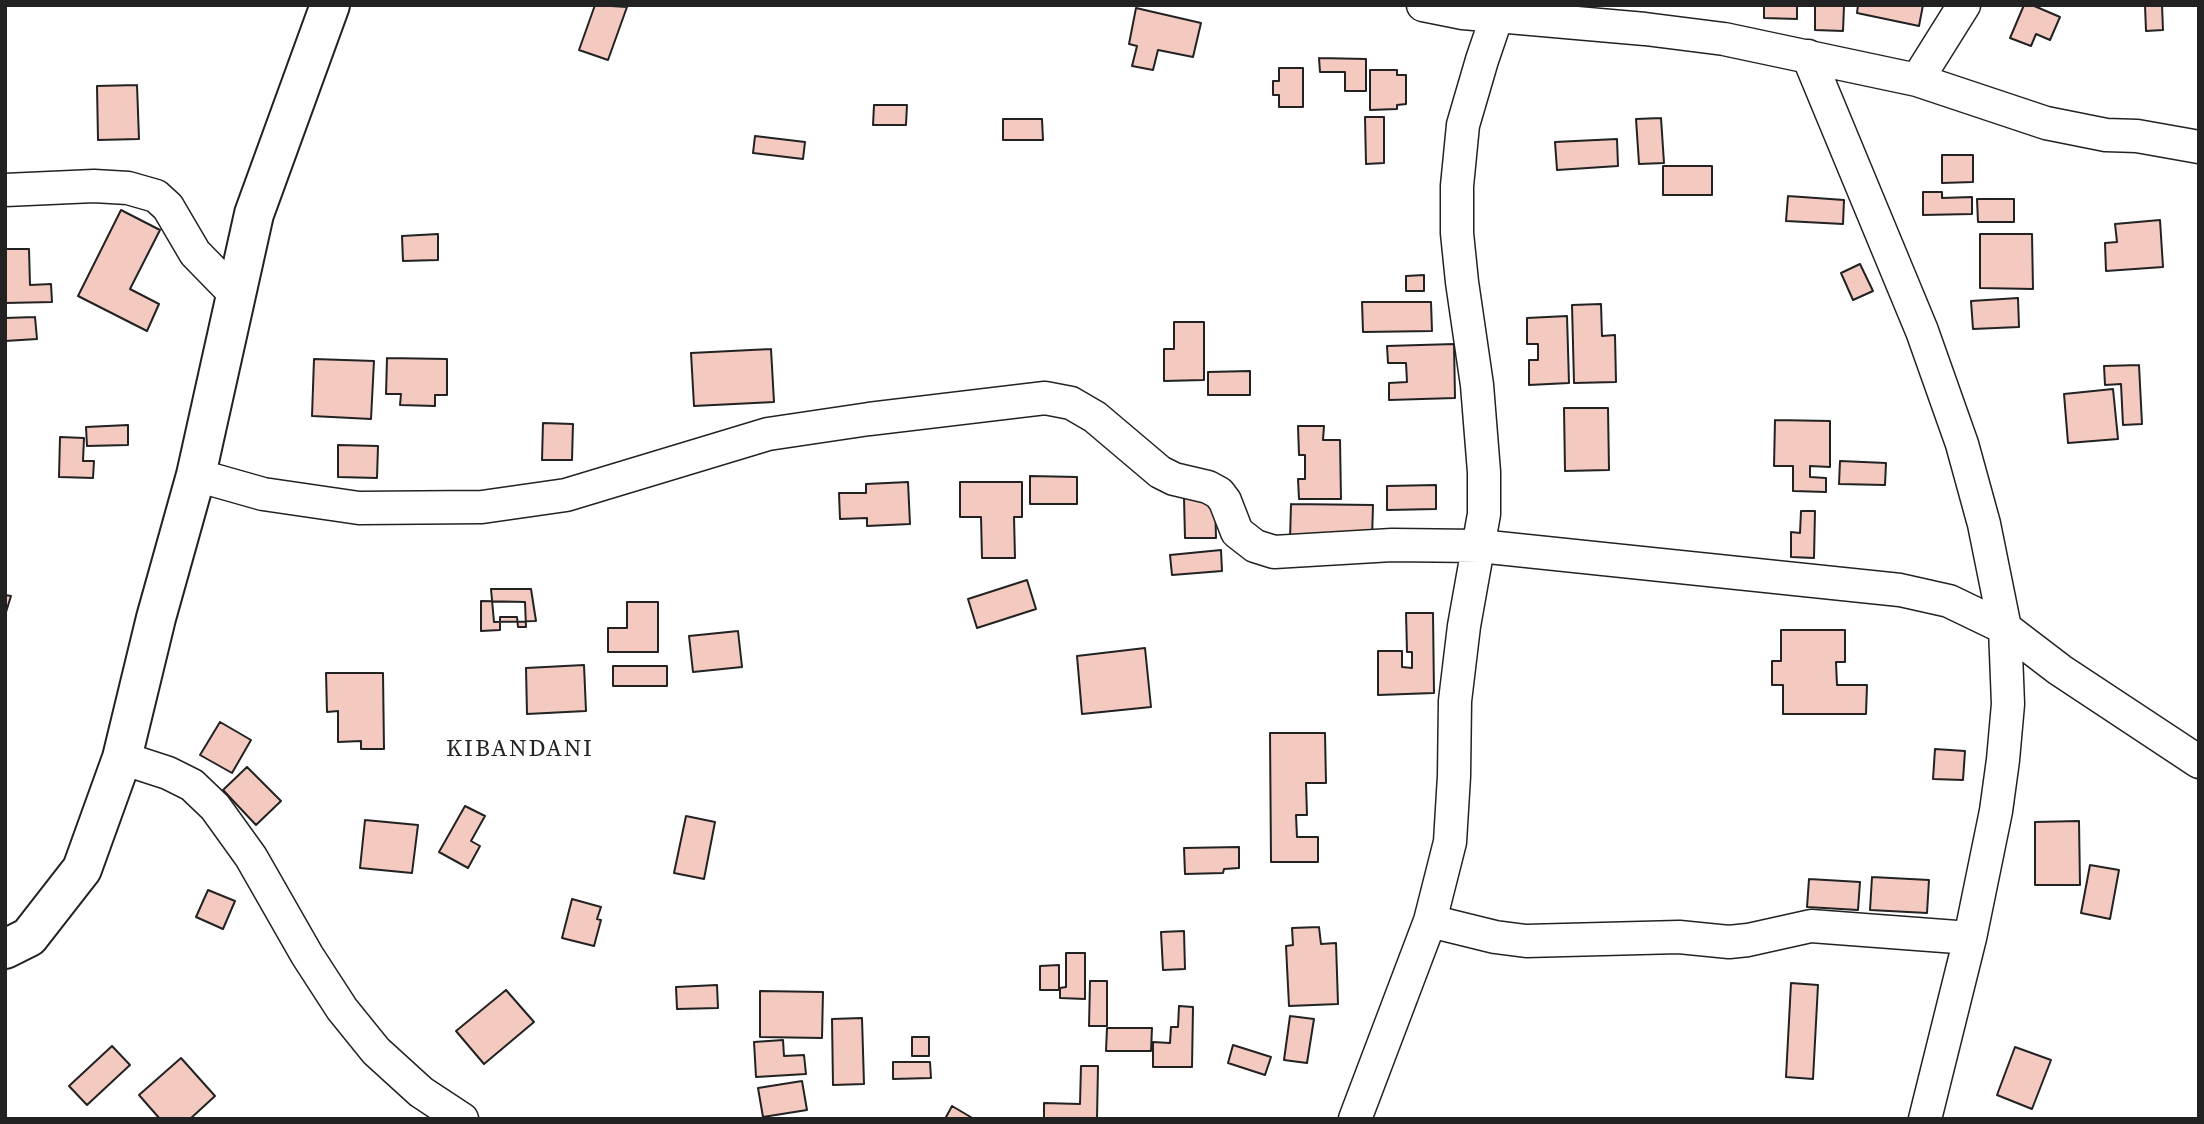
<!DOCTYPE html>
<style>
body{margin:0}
#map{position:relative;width:2204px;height:1124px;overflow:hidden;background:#fff;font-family:"Source Serif 4",serif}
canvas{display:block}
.frame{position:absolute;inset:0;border:7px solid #222;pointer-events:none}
</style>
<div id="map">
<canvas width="2204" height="1124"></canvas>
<div class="frame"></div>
</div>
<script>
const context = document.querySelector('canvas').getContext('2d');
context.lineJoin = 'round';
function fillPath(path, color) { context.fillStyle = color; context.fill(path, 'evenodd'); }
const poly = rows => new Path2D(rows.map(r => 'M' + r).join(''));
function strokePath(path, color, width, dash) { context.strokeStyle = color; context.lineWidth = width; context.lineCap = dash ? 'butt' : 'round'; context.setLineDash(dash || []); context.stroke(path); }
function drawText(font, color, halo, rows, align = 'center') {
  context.font = font + ' "Source Serif 4",serif'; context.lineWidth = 5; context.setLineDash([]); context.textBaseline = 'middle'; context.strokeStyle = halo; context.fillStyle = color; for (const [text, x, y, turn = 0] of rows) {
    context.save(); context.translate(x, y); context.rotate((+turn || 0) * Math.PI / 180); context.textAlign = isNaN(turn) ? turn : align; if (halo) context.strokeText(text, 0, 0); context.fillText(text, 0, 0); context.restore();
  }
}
const building = poly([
 [595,5,627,7,608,60,579,50,595,5],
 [1764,5,1797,5,1797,19,1764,18,1764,5],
 [1815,5,1849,5,1844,6,1843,31,1815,30,1815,5],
 [1858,5,1923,5,1919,26,1857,13,1858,5],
 [2024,5,2032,5,2060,17,2050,40,2036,34,2031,46,2010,38,2024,5],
 [2145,5,2162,5,2163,30,2146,31,2145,5],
 [1136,8,1201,23,1193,57,1158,50,1153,70,1132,66,1137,46,1129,44,1136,8],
 [1319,58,1366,59,1366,91,1345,91,1345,72,1320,72,1319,58],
 [1279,68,1303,68,1303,107,1279,107,1279,95,1273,95,1273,81,1279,81,1279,68],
 [1370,70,1397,70,1397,75,1406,75,1406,104,1397,105,1397,109,1370,110,1370,70],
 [137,85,139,139,98,140,97,86,137,85],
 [874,105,907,105,906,125,873,125,874,105],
 [1365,117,1384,117,1384,163,1366,164,1365,117],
 [1661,118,1664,163,1639,164,1636,119,1661,118],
 [1003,119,1042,119,1043,140,1003,140,1003,119],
 [755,136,805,142,803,159,753,153,755,136],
 [1617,139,1618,166,1557,170,1555,142,1617,139],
 [1942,155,1973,155,1973,182,1942,183,1942,155],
 [1663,166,1712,166,1712,195,1663,195,1663,166],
 [1923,192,1942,192,1942,198,1972,197,1972,214,1923,215,1923,192],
 [1788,196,1844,200,1843,224,1786,221,1788,196],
 [1977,199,2014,199,2014,222,1978,222,1977,199],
 [121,210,160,230,130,289,159,304,147,331,78,296,121,210],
 [2160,220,2163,267,2106,271,2105,243,2117,242,2115,224,2160,220],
 [438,234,438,260,403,261,402,236,438,234],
 [1980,234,2032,234,2033,289,1980,288,1980,234],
 [5,249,29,249,30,285,51,284,52,302,5,303,5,249],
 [1860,264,1873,291,1853,300,1841,273,1860,264],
 [1424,275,1424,291,1406,291,1406,276,1424,275],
 [2018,298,2019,327,1973,329,1971,301,2018,298],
 [1362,302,1431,302,1432,331,1363,332,1362,302],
 [1601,304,1602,336,1615,335,1616,382,1574,383,1572,305,1601,304],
 [1567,316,1569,383,1529,385,1529,360,1538,360,1538,344,1527,344,1527,318,1567,316],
 [35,317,37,339,5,341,5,318,35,317],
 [1174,322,1204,322,1204,380,1164,381,1164,349,1174,349,1174,322],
 [1454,344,1455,398,1389,400,1389,383,1407,382,1406,363,1388,363,1387,346,1454,344],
 [771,349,774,402,694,406,691,353,771,349],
 [387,358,447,359,447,395,435,395,435,406,400,405,401,394,386,394,387,358],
 [314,359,374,361,371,419,312,416,314,359],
 [2139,365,2142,424,2123,425,2121,384,2105,385,2104,366,2139,365],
 [1250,371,1250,395,1208,395,1208,372,1250,371],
 [2113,389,2118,439,2068,443,2064,394,2113,389],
 [1564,408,1608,408,1609,470,1565,471,1564,408],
 [1775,420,1830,421,1830,467,1810,466,1810,477,1826,478,1826,492,1793,491,1793,466,1774,466,1775,420],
 [543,423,573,424,572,460,542,460,543,423],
 [128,425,128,445,87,446,86,427,128,425],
 [1298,426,1324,426,1323,440,1340,440,1341,499,1299,499,1298,479,1305,479,1305,455,1299,455,1298,426],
 [60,437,84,438,83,461,94,461,93,478,59,477,60,437],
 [338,445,378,446,377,478,338,477,338,445],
 [1840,461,1886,463,1885,485,1839,484,1840,461],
 [1030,476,1077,477,1077,504,1030,504,1030,476],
 [908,482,910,524,867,526,867,518,840,519,839,493,866,493,866,484,908,482],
 [960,482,1022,482,1022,517,1014,517,1015,558,982,558,981,517,960,517,960,482],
 [1436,485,1436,509,1387,510,1387,486,1436,485],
 [1184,498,1215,498,1216,538,1185,538,1184,498],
 [1291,504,1373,505,1372,540,1290,540,1291,504],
 [1801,511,1815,511,1814,558,1791,557,1791,532,1800,533,1801,511],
 [1221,550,1222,571,1172,575,1170,555,1221,550],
 [1027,580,1036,609,977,628,968,599,1027,580],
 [491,589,531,589,536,621,494,622,491,589],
 [5,595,11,596,6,612,5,612,5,595],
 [481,601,525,602,526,627,518,627,517,617,500,617,500,630,481,631,481,601],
 [627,602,658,602,658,652,608,652,608,628,627,628,627,602],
 [1406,613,1433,613,1434,693,1378,695,1378,651,1402,651,1402,667,1412,668,1412,652,1407,652,1406,613],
 [1781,630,1845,630,1845,662,1836,662,1837,685,1867,685,1866,714,1783,714,1783,685,1772,685,1772,661,1781,661,1781,630],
 [738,631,742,667,693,672,689,636,738,631],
 [1145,648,1151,707,1082,714,1077,656,1145,648],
 [584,665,586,711,527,714,526,668,584,665],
 [613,666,667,666,667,686,613,686,613,666],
 [326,673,383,673,384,749,361,749,361,741,338,742,338,711,327,712,326,673],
 [220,722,251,740,232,773,200,755,220,722],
 [1270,733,1325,733,1326,783,1306,783,1307,815,1296,815,1297,837,1318,837,1318,862,1271,862,1270,733],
 [1935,749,1965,751,1963,780,1933,779,1935,749],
 [247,767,281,801,256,825,223,790,247,767],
 [465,806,485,816,471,841,480,846,468,868,439,852,465,806],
 [686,816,715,822,704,879,674,873,686,816],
 [365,820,418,825,412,873,360,868,365,820],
 [2079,821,2080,885,2035,885,2035,822,2079,821],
 [1239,847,1239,868,1224,869,1223,873,1185,874,1184,848,1239,847],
 [2090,865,2119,870,2110,919,2081,913,2090,865],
 [1872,877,1929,880,1927,913,1870,910,1872,877],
 [1809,879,1860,882,1858,910,1807,907,1809,879],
 [208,890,235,901,223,929,196,917,208,890],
 [572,899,601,907,597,919,601,920,594,946,562,938,572,899],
 [1319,927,1321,944,1336,943,1338,1004,1289,1006,1286,946,1293,945,1292,928,1319,927],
 [1184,931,1185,969,1163,970,1161,932,1184,931],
 [1066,953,1085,953,1085,999,1060,998,1060,988,1066,987,1066,953],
 [1059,965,1059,990,1040,990,1040,966,1059,965],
 [1090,981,1107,981,1107,1026,1089,1026,1090,981],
 [1791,983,1818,985,1813,1079,1786,1077,1791,983],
 [717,985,718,1008,677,1009,676,987,717,985],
 [506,990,534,1022,484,1064,456,1031,506,990],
 [760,991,823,992,822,1038,760,1037,760,991],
 [1179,1006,1193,1007,1192,1067,1153,1067,1153,1042,1170,1043,1171,1027,1178,1027,1179,1006],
 [1290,1016,1314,1019,1307,1063,1284,1060,1290,1016],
 [862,1018,864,1084,833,1085,832,1019,862,1018],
 [1107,1028,1152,1028,1151,1051,1106,1051,1107,1028],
 [912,1037,929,1037,929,1056,912,1056,912,1037],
 [783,1040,784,1056,804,1055,806,1074,756,1077,754,1042,783,1040],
 [1233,1045,1271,1057,1265,1075,1228,1063,1233,1045],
 [112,1046,130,1065,87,1105,69,1086,112,1046],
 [2015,1047,2051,1060,2032,1109,1997,1095,2015,1047],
 [181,1058,215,1096,190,1119,160,1119,139,1095,181,1058],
 [893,1062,930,1062,931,1078,893,1079,893,1062],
 [1081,1066,1098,1066,1097,1119,1044,1119,1044,1103,1080,1104,1081,1066],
 [802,1081,807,1110,763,1117,758,1088,802,1081],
 [952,1106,974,1119,945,1119,952,1106]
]);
const minor = poly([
 [1423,5,1463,13,1645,29,1724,39,1917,80,2046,123,2106,135,2137,136,2199,147],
 [1808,56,1922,331,1962,444,1984,524,2005,628,2008,704,2003,760,1996,811,1970,938,1925,1119],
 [1917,80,1964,5],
 [5,190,94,186,128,188,156,196,168,207,195,253,236,295],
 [196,475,263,494,359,508,482,507,566,495,768,434,869,419,1045,398,1071,403,1095,417,1160,472,1174,479,1208,487,1219,493,1225,501,1237,532,1255,546,1274,552,1392,545,1479,546,1900,590,1949,601,2005,628,2060,670,2199,762],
 [122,758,168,773,192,785,215,807,251,857,307,955,342,1009,376,1051,421,1092,462,1119],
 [1430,921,1495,937,1526,941,1679,937,1729,942,1748,940,1811,926,1970,938],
 [1355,1119,1430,921,1450,842,1454,776,1455,701,1464,626,1484,514,1484,472,1477,385,1462,282,1457,233,1457,186,1463,125,1482,60,1497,16]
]);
const primary = poly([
 [5,949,29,937,82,869,122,758,156,618,196,475,254,214,330,5]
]);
const quarterNames = [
 ["KIBANDANI",520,750]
];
fillPath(building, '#f3c9c0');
strokePath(building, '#222', 2);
strokePath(minor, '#222', 35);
strokePath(primary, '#222', 42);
strokePath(minor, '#fff', 32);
strokePath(primary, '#fff', 38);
context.letterSpacing = '2px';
drawText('24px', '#222', '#fff', quarterNames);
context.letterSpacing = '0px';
</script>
